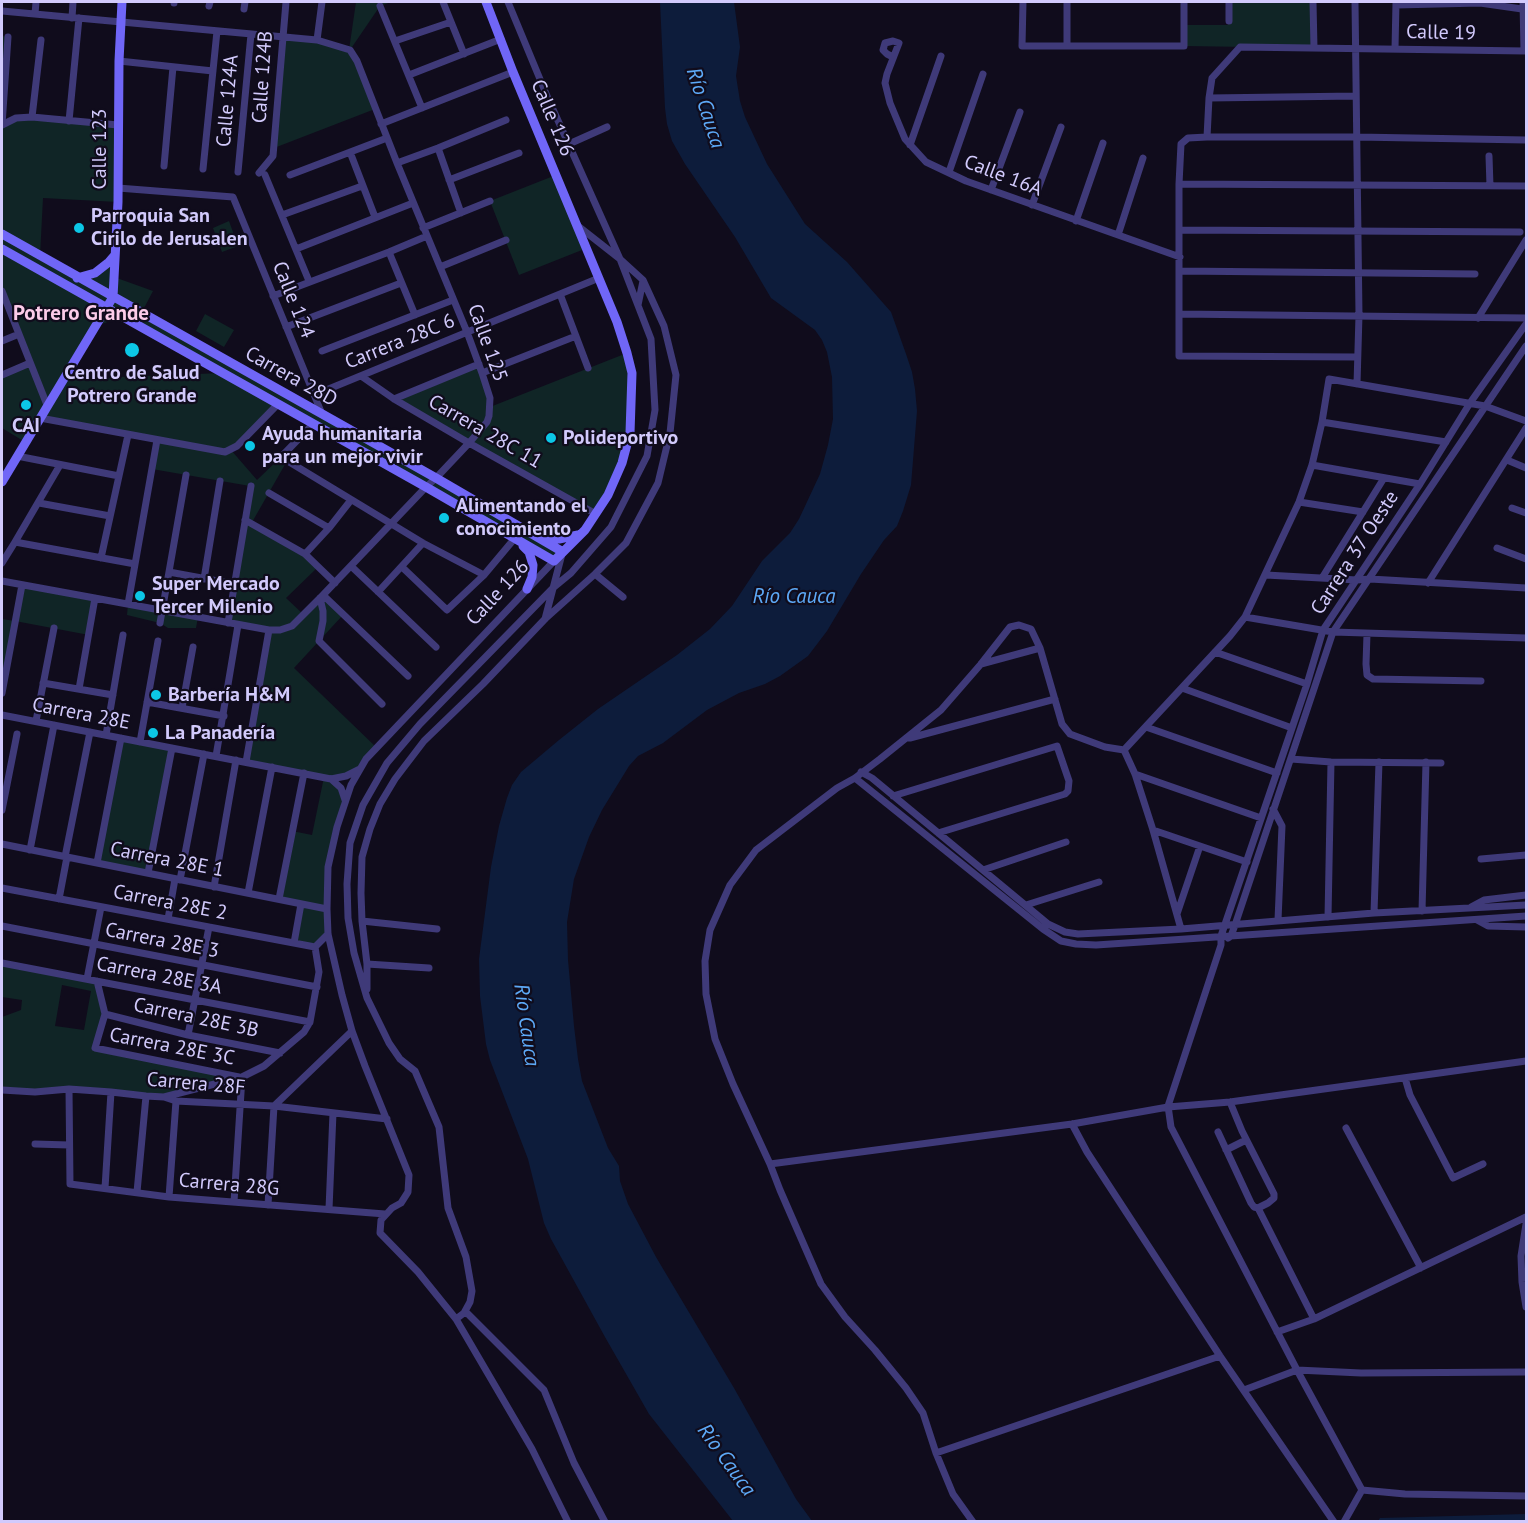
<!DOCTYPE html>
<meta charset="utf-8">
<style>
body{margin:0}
#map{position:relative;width:1528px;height:1523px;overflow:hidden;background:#100c1c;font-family:"PT Sans",sans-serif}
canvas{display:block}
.frame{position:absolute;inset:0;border:3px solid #d2cafc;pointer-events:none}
</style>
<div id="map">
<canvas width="1528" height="1523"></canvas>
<div class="frame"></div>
</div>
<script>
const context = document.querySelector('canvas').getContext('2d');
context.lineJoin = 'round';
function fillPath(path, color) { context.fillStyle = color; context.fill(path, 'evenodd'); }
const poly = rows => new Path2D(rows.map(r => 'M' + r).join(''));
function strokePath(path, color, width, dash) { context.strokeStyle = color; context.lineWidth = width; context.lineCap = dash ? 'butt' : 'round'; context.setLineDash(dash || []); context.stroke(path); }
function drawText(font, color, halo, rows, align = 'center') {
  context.font = font + ' "PT Sans",sans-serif'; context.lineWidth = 4.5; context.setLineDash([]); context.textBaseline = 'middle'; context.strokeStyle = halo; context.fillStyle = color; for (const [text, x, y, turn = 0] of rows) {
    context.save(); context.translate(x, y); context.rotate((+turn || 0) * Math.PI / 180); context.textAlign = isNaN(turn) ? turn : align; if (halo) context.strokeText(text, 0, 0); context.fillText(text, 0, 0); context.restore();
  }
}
const green = poly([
 [356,2,391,2,380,6,350,50,375,109,274,148,282,37,317,40,349,50],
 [1229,2,1313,2,1314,48,1184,46,1184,25,1228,25],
 [2,36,8,37,2,125,16,118,118,125,118,202,43,198,40,256,78,278,109,262,114,277,153,291,142,312,563,552,554,561,278,404,231,450,257,480,281,457,287,461,251,524,305,554,318,567,286,598,303,614,323,595,343,615,294,668,377,748,360,769,332,779,344,793,328,867,328,934,315,947,294,943,301,904,279,899,292,831,312,835,324,777,246,762,268,631,228,623,250,486,152,469,157,440,40,418,25,442,2,428,2,375,30,363,2,291],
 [115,320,122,320,223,373,63,379,101,324],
 [556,175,587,248,519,275,490,201],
 [229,221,238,246,222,252,213,228],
 [205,314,234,330,224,347,196,331],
 [627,353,630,433,596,514,394,399,479,364,490,407],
 [22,585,95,598,89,635,15,621,2,693,2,619,15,621],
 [128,604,198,617,196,628,168,628,160,623,127,615],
 [121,738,172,748,148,873,97,863],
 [2,963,97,981,105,1014,96,1048,242,1077,164,1097,111,1092,2,1090,2,1017,21,1010,22,1000,2,997],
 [62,985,91,991,84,1030,55,1026]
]);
const water = poly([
 [660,2,734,2,740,47,736,76,740,101,745,117,767,164,805,224,847,262,891,312,906,354,912,372,915,389,917,411,911,485,903,511,897,526,884,540,861,574,827,631,808,656,780,676,765,684,739,693,707,710,663,743,638,756,629,766,602,810,589,837,574,879,567,922,568,960,574,1026,578,1059,582,1081,608,1148,619,1166,620,1181,628,1204,656,1257,734,1388,796,1499,812,1521,733,1521,649,1414,605,1337,551,1239,544,1223,528,1159,490,1060,486,1044,480,996,479,959,491,867,499,826,507,798,512,785,521,772,559,740,598,709,677,655,710,629,732,606,762,561,790,533,799,519,820,474,828,445,833,419,832,377,827,352,822,340,815,330,771,298,735,237,685,164,672,141,667,124,665,108],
 [1526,1514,1526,1522,1378,1521,1380,1518]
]);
const street = poly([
 [443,2,464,54],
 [1023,2,1022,46,1184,46,1184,2],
 [1313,2,1314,48],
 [1355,2,1359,315,1357,384],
 [1523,2,1524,51],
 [174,3,174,2],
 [1396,5,1480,3,1522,9],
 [209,6,210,2],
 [380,6,422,108],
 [244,9,245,2],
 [2,11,317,40,350,50,357,61,397,163,467,332,482,373,490,398,489,416,487,422,469,443,436,478,426,487,323,595,292,626,280,630,269,630,2,581],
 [35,14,36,2],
 [72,18,73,2],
 [1229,21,1229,2],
 [317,40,322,2],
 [395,41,451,22],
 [1067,46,1067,2],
 [1395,49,1396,2],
 [893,57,887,54,883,50,885,43,893,41,899,43,887,74,885,83,890,103,905,139,926,162,966,181,1180,257],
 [119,61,213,71],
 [409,75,501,39],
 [1209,98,1356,96],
 [32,117,41,40],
 [69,121,79,18],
 [381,124,513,72],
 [2,125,16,118,32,117,118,125],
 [2,125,8,37],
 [1207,137,1209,98,1212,78,1240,47,1526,51],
 [569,144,607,127],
 [910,145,941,56],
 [438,148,461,213],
 [350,152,375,217],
 [1489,156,1490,186],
 [397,163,438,148,506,120],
 [164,166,173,67],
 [203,169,217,31],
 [238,172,251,34],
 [949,172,983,74],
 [259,173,273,156,286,2],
 [265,175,309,281],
 [290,175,387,138],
 [449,180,519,153],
 [1179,184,1526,186],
 [118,188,233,197,322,414],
 [991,190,1020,112],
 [1032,205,1061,127],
 [282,215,362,186],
 [1076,221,1103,143],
 [423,228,490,201],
 [1179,230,1520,232],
 [1118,235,1143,158],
 [296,249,413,203],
 [389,252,415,315],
 [440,267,506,240],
 [1180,271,1475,274],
 [2,291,47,405],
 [560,294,588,368],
 [273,296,389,252,427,236],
 [638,305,643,281],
 [1179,314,1526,318],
 [1478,318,1526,240],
 [286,327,401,283],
 [2,341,19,334],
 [322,351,453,300],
 [1357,357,1179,356,1179,184,1181,144,1188,138,1207,137,1357,137,1526,140],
 [482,373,576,336],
 [2,375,30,363],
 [361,376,394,399,469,443,596,514],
 [314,395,599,278],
 [394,399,479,364],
 [40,418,225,452,237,446,278,404],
 [1322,422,1446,442],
 [313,424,281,457,423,543,484,575],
 [17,456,119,476],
 [1507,460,1526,468],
 [1312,465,1420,484],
 [269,493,329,528],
 [1299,502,1363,512],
 [39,503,110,516],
 [1512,508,1526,513],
 [245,520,305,554,335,583],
 [15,542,135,564],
 [1497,548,1526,559],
 [305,554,329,528,351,500],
 [101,558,128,435],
 [554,561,366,759,351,785,337,827,328,867,327,909,328,934,342,995,352,1031,365,1066,409,1175,408,1192,401,1203,392,1208,381,1220,380,1233,418,1272,456,1319,532,1449,568,1522],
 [2,563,15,542,60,465],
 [351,566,436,647],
 [402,567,447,610,484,575,515,538],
 [169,572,234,584],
 [595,574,623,597],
 [1266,575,1357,580,1370,579,1526,588],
 [1322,578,1384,478],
 [204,579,220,481],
 [1428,583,1526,428],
 [378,592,423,543],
 [323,595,408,676],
 [320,598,323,611,323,621,319,641,382,704],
 [128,604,157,440],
 [1245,617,1333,632,1526,638],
 [545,619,562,554],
 [160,623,186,475],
 [228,623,251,486],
 [1367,634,1366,664,1367,675,1373,679,1481,681],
 [1215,652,1307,684],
 [981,664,1040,648],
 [43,683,113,695],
 [1182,688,1292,728],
 [79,689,95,598],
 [2,693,22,585],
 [147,702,224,716],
 [182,708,193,647],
 [2,715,331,779,346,776,360,769],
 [36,721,54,628],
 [1146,727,1277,773],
 [106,735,123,635],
 [910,738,1055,699],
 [140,742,158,641],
 [1124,750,1230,636,1245,617,1299,502,1312,465,1322,422,1329,379,1485,406,1526,421],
 [1124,750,1135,774,1153,830,1181,929],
 [216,756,238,625],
 [1291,759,1331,762,1441,763],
 [246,762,269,630],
 [861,772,872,778,1048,924,1065,932,1078,934,1181,929,1374,913,1526,905],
 [1135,774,1261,818],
 [855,778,1043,929,1061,941,1076,944,1096,945,1186,939,1526,916],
 [331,779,341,788,345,800],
 [893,796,1057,746,1069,781,1068,791,1065,794,938,833],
 [1273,809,1282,826,1278,920],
 [2,810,17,734],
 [1153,830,1247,862],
 [2,844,327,909],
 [30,850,54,725],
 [65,857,90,732],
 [1481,859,1526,855],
 [97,863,121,738],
 [983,870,1066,842],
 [148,873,172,748],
 [180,880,204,754],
 [214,887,236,760],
 [2,888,315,947],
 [248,893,272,767],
 [59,899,67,857],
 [279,899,304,773],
 [1026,905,1099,882],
 [1471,907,1484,900,1526,895],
 [1422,911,1426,762],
 [1374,913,1379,762],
 [1177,914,1200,846],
 [1328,917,1331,762],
 [168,919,175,879],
 [1477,920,1488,926,1526,927],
 [362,921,437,929],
 [2,926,317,987],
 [1228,938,1231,936,1235,925,1333,632,1526,346],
 [294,943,301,904],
 [315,947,328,934],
 [2,963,310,1022],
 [367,964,429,968],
 [87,979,101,907],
 [97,981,105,1014,95,1048,239,1077],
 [367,989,367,964,362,921,361,893,362,857,370,829,380,804,395,779,424,741,483,684,545,619,595,574,626,543,658,483,670,433,676,375,664,326,643,280,620,259,578,226],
 [105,1014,188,1035,280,1053],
 [188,1035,209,927],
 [1405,1078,1410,1095,1453,1178,1483,1164],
 [69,1089,70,1184,169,1197,385,1214],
 [2,1090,35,1092,69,1089,111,1092,146,1096,164,1097,176,1101,274,1106,387,1119],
 [164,1097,242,1077,264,1066,304,1032,310,1022,319,972,315,947],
 [1072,1124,1087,1152,1220,1356,1334,1522],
 [1346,1128,1421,1268],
 [1218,1132,1251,1203,1254,1207,1258,1208,1268,1203,1274,1198,1274,1194,1242,1131,1230,1102],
 [35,1144,69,1145],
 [1226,1150,1246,1140],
 [770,1164,1072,1124,1168,1107,1230,1102,1526,1061],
 [105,1188,111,1092],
 [137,1192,146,1096],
 [169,1197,176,1101],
 [234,1202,242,1077],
 [268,1205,274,1106,352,1031],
 [1258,1208,1314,1319],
 [329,1209,333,1113],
 [1526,1224,1521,1256,1522,1282,1526,1307],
 [464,1313,468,1314,544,1390,574,1463,605,1522],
 [456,1319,464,1313,470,1302,472,1291,466,1257,448,1208,439,1127,415,1071,400,1059,389,1043,367,998,354,953,348,918,347,884,350,843,363,805,387,763,420,724,554,587,571,573,611,527,647,456,655,410,651,339,620,259,547,96,508,2],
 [1277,1332,1314,1319,1526,1217],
 [1244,1390,1297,1370,1361,1373,1526,1372],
 [936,1453,1220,1356],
 [1362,1490,1297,1370,1171,1127,1168,1106,1221,945,1221,936,1307,684,1323,630,1420,484,1470,403,1526,324],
 [1362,1490,1405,1494,1526,1496],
 [973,1522,953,1494,936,1453,923,1413,906,1388,875,1350,845,1317,821,1284,780,1190,770,1164,733,1084,715,1039,706,994,705,961,710,930,730,885,756,850,837,788,855,778,880,759,941,710,981,664,1010,627,1019,625,1031,629,1040,648,1062,724,1070,734,1105,747,1124,750],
 [1344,1522,1362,1490]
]);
const secondary = poly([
 [2,234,436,478,563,552],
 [2,249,426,487,554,561,585,530,608,495,622,463,630,433,632,373,627,353,617,322,513,72,486,2],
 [77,278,95,273,109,262,115,255],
 [2,482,113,297,118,202,119,61,122,2],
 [541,538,559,539,578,535],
 [523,546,529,552,533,565,532,577,527,589]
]);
const markers = [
 [79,228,6,"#0cc7e6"],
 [132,350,8,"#0cc7e6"],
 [26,405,6,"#0cc7e6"],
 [551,438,6,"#0cc7e6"],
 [250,446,6,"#0cc7e6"],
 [444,518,6,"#0cc7e6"],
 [140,596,6,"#0cc7e6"],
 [156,695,6,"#0cc7e6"],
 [153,733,6,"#0cc7e6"]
];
const streetNames = [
 ["Calle 19",1441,33,1],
 ["Calle 124B",263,77,-86],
 ["Calle 124A",228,101,-85],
 ["Calle 126",552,118,67],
 ["Calle 123",100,149,-90],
 ["Calle 16A",1003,176,21],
 ["Calle 124",293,300,68],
 ["Carrera 28C 6",400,342,-22],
 ["Calle 125",487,343,70],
 ["Carrera 28D",291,377,29],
 ["Carrera 28C 11",485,432,30],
 ["Carrera 37 Oeste",1355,553,-57],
 ["Calle 126",498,593,-47],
 ["Carrera 28E",81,714,11],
 ["Carrera 28E 1",167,860,11],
 ["Carrera 28E 2",170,903,11],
 ["Carrera 28E 3",162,941,11],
 ["Carrera 28E 3A",159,976,11],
 ["Carrera 28E 3B",196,1018,12],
 ["Carrera 28E 3C",172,1047,11],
 ["Carrera 28F",196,1084,5],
 ["Carrera 28G",229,1185,5]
];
const poiNames = [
 ["Parroquia San",91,216],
 ["Cirilo de Jerusalen",91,239],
 ["Centro de Salud",132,373,"center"],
 ["Potrero Grande",132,396,"center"],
 ["CAI",26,426,"center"],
 ["Ayuda humanitaria",262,434],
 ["para un mejor vivir",262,457],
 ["Polideportivo",563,438],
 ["Alimentando el",456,506],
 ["conocimiento",456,529],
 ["Super Mercado",152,584],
 ["Tercer Milenio",152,607],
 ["Barbería H&M",168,695],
 ["La Panadería",165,733]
];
const waterNames = [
 ["Río Cauca",705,108,72],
 ["Río Cauca",794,597],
 ["Río Cauca",526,1025,82],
 ["Río Cauca",726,1460,54]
];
const neighbourhoodNames = [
 ["Potrero Grande",81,314]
];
fillPath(green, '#102526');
fillPath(water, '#0d1c3b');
strokePath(street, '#3f3a79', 7);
strokePath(secondary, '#7066f7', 9);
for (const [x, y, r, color] of markers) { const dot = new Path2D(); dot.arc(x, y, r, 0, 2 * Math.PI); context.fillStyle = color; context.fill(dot); strokePath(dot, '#100c1c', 2); }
drawText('20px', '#d2cafc', '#100c1c', streetNames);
drawText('bold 20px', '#d2cafc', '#100c1c', poiNames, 'left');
drawText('italic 21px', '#5da9f7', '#100c1c', waterNames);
drawText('bold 21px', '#fccce9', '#100c1c', neighbourhoodNames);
</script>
